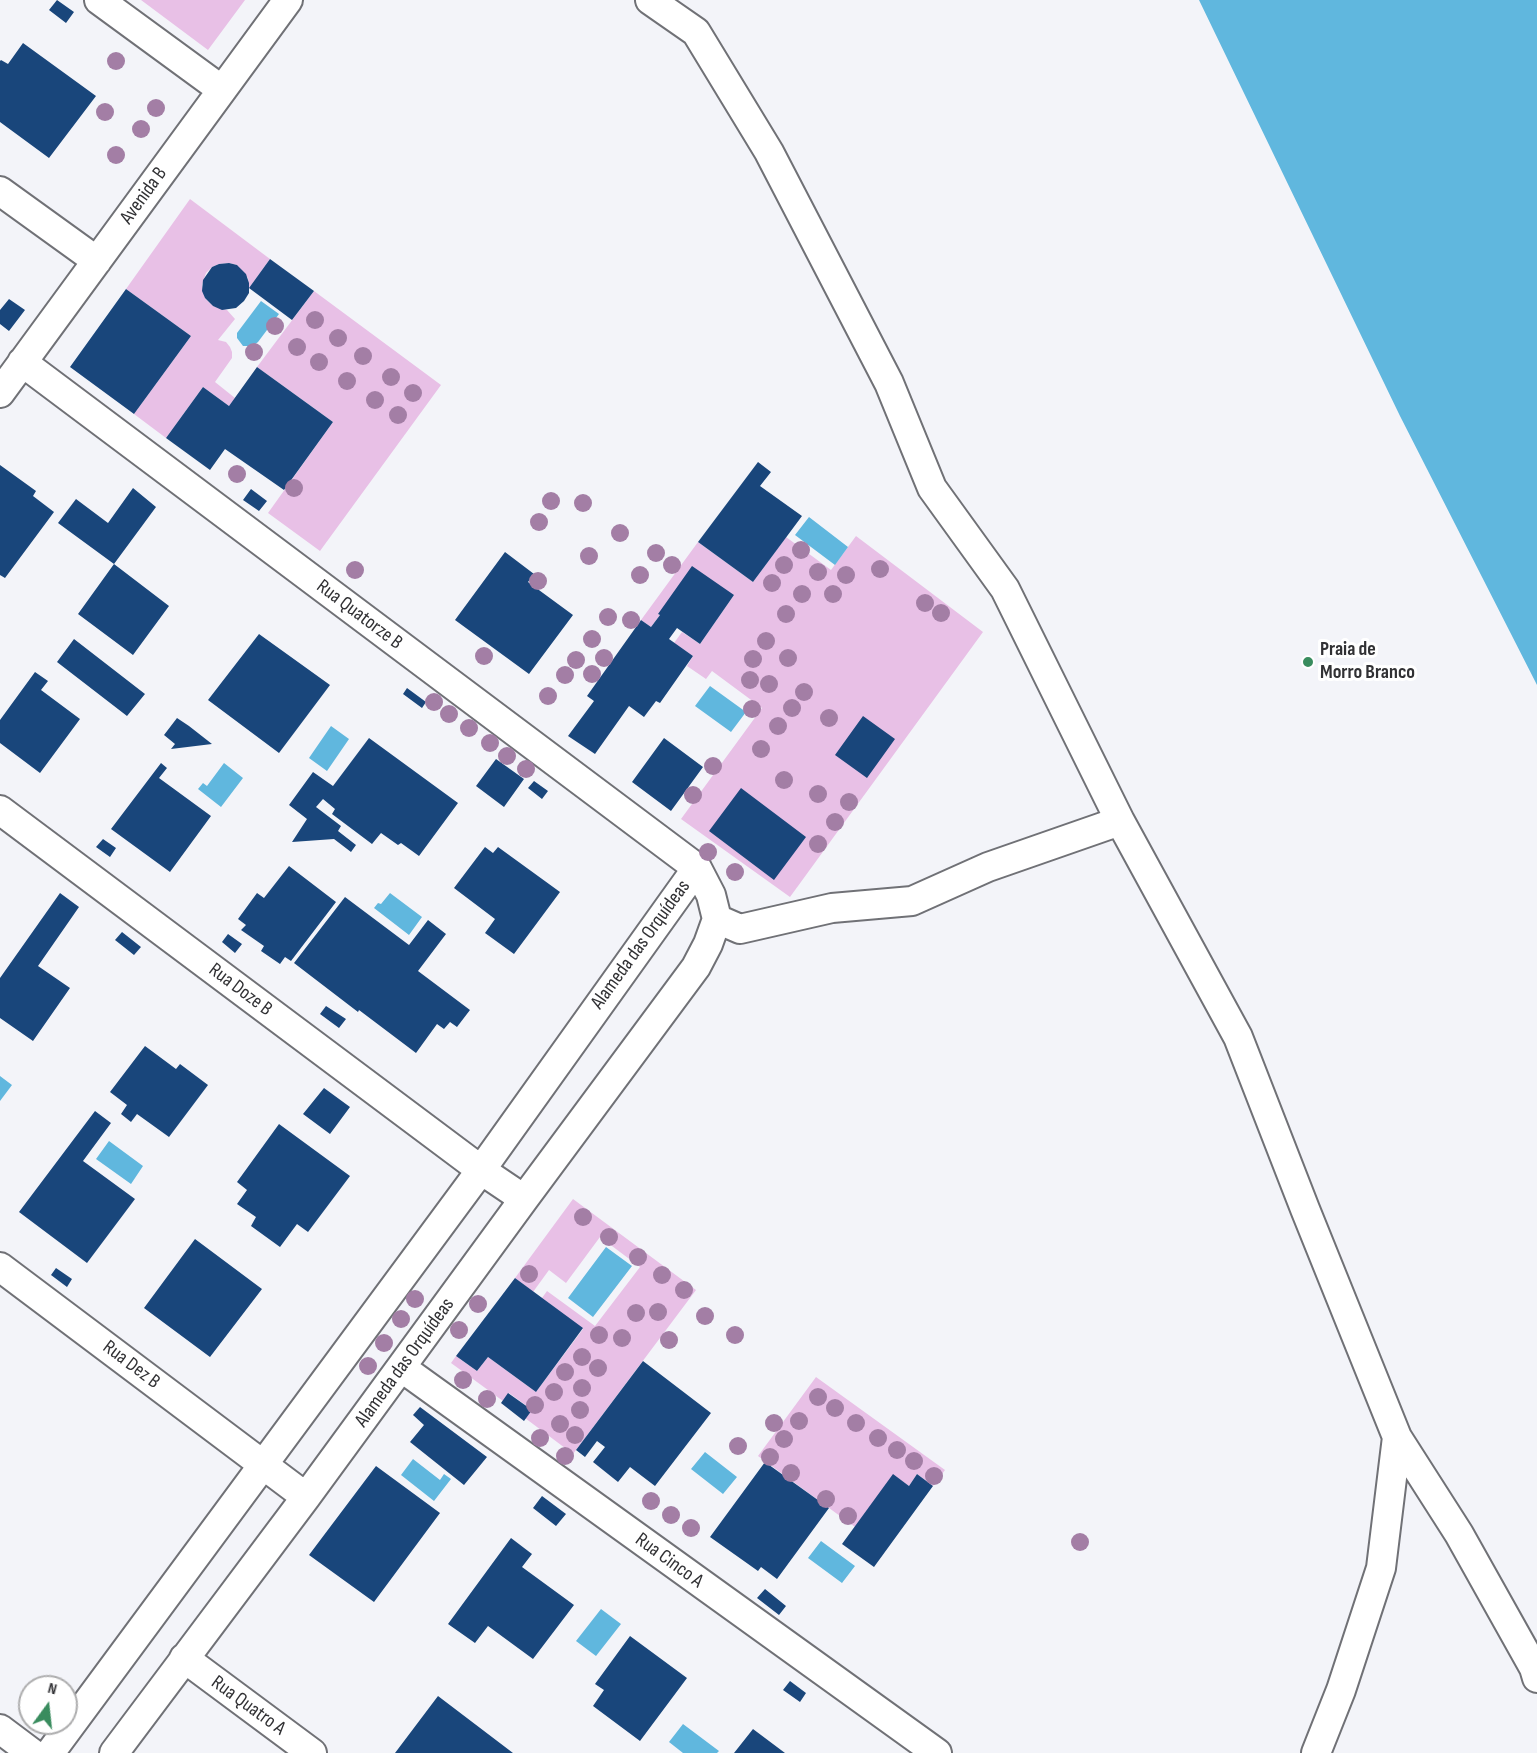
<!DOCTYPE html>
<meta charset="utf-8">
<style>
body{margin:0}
#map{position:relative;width:1537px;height:1753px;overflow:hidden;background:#f3f4f9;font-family:"Sofia Sans Condensed",sans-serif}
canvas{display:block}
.north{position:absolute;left:18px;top:1675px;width:60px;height:60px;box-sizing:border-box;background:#fff;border:2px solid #adadae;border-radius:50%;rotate:15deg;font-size:16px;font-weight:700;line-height:24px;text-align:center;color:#313134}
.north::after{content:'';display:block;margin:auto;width:21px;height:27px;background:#398c5e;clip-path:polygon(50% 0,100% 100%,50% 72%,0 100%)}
</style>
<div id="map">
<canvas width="1537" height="1753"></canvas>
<div class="north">N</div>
</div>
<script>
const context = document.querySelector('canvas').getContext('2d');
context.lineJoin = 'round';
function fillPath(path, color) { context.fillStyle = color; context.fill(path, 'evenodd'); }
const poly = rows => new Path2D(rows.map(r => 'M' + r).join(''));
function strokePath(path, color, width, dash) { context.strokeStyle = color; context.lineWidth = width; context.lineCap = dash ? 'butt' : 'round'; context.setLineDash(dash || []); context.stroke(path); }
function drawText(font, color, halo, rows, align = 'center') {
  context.font = font + ' "Sofia Sans Condensed",sans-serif'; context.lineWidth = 6; context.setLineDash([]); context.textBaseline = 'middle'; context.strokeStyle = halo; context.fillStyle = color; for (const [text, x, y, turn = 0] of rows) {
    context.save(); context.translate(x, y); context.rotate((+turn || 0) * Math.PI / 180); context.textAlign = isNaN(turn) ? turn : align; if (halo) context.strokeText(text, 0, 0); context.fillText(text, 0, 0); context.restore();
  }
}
const green = poly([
 [141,0,245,0,208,50],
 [190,199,270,259,249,288,248,278,237,265,229,263,219,264,212,267,206,273,202,285,205,298,213,306,227,310,235,319,218,340,226,342,230,347,232,352,232,358,215,382,235,398,229,406,203,387,166,438,134,414,191,336,126,289],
 [314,291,441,385,320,551,268,513,333,422,257,367],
 [856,536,983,632,790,897,681,819,762,708,712,671,706,679,687,666,693,656,674,643,682,632,700,644,734,595,658,614,660,615,651,627,641,620,698,542,753,582,786,537,831,570],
 [573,1199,696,1290,573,1454,525,1418,531,1409,509,1393,503,1401,451,1363,456,1356,477,1371,488,1357,536,1392,583,1329,542,1298,547,1291,595,1326,640,1267,600,1237,566,1283,549,1270,533,1292,515,1278],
 [816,1377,945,1470,933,1486,917,1474,909,1486,893,1475,855,1527,758,1456]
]);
const water = poly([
 [1199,0,1537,0,1537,685,1400,416],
 [261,301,279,314,258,342,253,346,243,346,237,338,237,333],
 [809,517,848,547,835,565,795,535],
 [710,686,746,712,731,732,695,706],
 [331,726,349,739,327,771,309,758],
 [224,763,243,778,221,807,198,789,203,783,207,786],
 [390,893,422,917,409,935,374,908,378,903,381,904],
 [0,1076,12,1085,0,1101],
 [109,1141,143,1166,131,1184,96,1159],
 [606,1247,632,1266,593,1317,568,1298],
 [705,1452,737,1477,723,1494,691,1469],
 [413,1459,440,1480,444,1474,451,1479,434,1501,401,1475],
 [821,1541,855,1566,842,1583,808,1558],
 [601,1609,621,1624,596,1656,576,1641],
 [683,1724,719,1751,717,1753,683,1753,669,1742]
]);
const building = poly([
 [57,0,74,12,66,23,49,10],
 [23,43,96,96,49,158,0,122,0,61,1,60,8,64],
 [270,259,314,291,292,320,249,288],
 [229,263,237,265,246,274,249,283,249,293,244,301,236,308,222,310,213,306,205,298,202,291,203,280,212,267,219,264],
 [126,289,191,336,134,414,70,367],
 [9,299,25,310,9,331,0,324,0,310],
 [257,367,333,422,284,490,225,449,210,470,166,438,203,387,229,406],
 [758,462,771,472,760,486,802,516,753,582,698,542],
 [0,465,36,491,33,496,54,512,5,578,0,575],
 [133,488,156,507,114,564,58,523,76,499,108,523],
 [251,489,267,501,259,511,243,500],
 [505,552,534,574,528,582,573,615,529,674,455,620],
 [114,564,169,606,133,655,78,614],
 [692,566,734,595,700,644,677,628,669,639,693,656,660,703,656,701,644,717,629,706,595,754,568,736,594,701,587,696,641,620,651,627,660,615,658,614],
 [259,634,330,685,279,753,208,700],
 [74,639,145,694,127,716,57,662],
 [35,672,48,681,41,690,80,719,40,773,0,743,0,720],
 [407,688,426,702,422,708,403,694],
 [863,716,895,739,867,778,835,755],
 [177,718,189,726,212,744,171,749,175,744,164,735],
 [369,738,458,803,419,856,401,843,398,845,381,833,372,844,332,814,335,809,323,799,316,807,341,826,338,831,356,845,351,852,334,839,292,842,307,819,289,805,313,772,333,786],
 [664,738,703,767,671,811,632,782],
 [496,759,524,779,504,807,476,786],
 [161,763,167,768,159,778,211,816,170,872,111,829],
 [534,781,548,791,542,799,528,788],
 [741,788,806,837,774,880,709,831],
 [103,839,116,848,110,857,96,847],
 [485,847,493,853,498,847,560,892,514,954,485,933,495,919,454,888],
 [289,866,336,902,291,961,285,957,280,964,261,951,264,946,241,930,246,925,238,919,257,893,264,898],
 [60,893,79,907,38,966,70,988,33,1041,0,1018,0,978],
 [345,897,409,945,428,920,446,934,418,971,470,1010,457,1027,450,1022,444,1029,437,1024,416,1053,359,1010,358,1012,294,963],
 [122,932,141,947,134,955,115,940],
 [228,934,242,944,235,953,222,942],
 [326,1006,346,1019,339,1028,320,1014],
 [145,1046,176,1069,180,1064,208,1085,169,1137,137,1114,131,1122,121,1114,127,1105,110,1092],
 [324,1088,350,1107,330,1134,303,1114],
 [95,1111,111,1123,83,1161,135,1199,87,1263,19,1212],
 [279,1124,350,1176,308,1232,297,1224,280,1247,251,1226,256,1217,237,1204,247,1190,237,1182],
 [195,1239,262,1289,210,1357,144,1308],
 [56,1268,72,1279,67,1287,51,1275],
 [515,1278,583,1328,536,1392,488,1357,477,1371,456,1356],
 [643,1361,711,1413,655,1486,630,1467,618,1482,593,1462,605,1447,597,1441,585,1457,576,1450],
 [508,1393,532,1410,524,1421,501,1403],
 [420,1407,487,1457,464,1485,410,1442,424,1425,413,1415],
 [765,1462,829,1508,777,1579,761,1567,758,1571,710,1537],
 [376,1466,440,1513,374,1602,309,1555],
 [893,1474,909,1486,917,1474,933,1486,874,1567,842,1544],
 [542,1496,566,1514,556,1526,533,1508],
 [511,1538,532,1554,522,1567,574,1605,533,1659,488,1626,475,1643,448,1624],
 [765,1589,786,1606,779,1615,757,1598],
 [630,1636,687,1678,640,1741,593,1706,604,1690,595,1684],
 [790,1681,806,1693,800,1702,783,1690],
 [438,1696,513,1753,395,1753],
 [753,1729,785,1753,734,1753]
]);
const minor = poly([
 [99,0,222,90],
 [650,0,696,32,769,152,889,383,932,488,1005,589,1120,821,988,867,912,901,832,908,740,929,717,919],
 [0,191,97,261],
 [22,362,697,868,711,895,717,919,708,944,696,967,524,1199,306,1497,114,1753],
 [0,393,288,0],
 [0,810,481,1170,524,1199],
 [1120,821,1238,1037,1305,1209,1397,1437,1381,1568,1341,1690,1316,1753],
 [0,1267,306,1497],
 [402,1368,937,1753],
 [1397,1437,1459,1534,1534,1668,1537,1678],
 [184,1658,312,1753],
 [0,1729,32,1753],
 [50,1753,481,1170,697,868]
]);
const trees = [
 [116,61],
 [156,108],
 [105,112],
 [141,129],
 [116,155],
 [315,320],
 [275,326],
 [338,338],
 [297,347],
 [254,352],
 [363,356],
 [319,362],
 [391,377],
 [347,381],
 [413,393],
 [375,400],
 [398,415],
 [237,474],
 [294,488],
 [551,501],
 [583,503],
 [539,522],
 [620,533],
 [801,550],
 [656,553],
 [589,556],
 [672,565],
 [784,565],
 [880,569],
 [355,570],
 [818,572],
 [640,575],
 [846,575],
 [538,581],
 [772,583],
 [802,594],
 [833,594],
 [925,603],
 [941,613],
 [786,614],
 [608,617],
 [631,620],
 [592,639],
 [766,641],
 [484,656],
 [604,658],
 [788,658],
 [753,659],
 [576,660],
 [592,674],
 [565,675],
 [750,680],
 [769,684],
 [804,692],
 [548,696],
 [434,702],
 [792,708],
 [752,709],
 [449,714],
 [829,718],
 [778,726],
 [469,728],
 [490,743],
 [761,749],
 [507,756],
 [713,766],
 [526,769],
 [784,780],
 [818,794],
 [693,795],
 [849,802],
 [835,822],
 [818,844],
 [708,852],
 [735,872],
 [583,1217],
 [609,1237],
 [638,1257],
 [529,1274],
 [662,1275],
 [684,1290],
 [415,1299],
 [478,1304],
 [658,1312],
 [636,1313],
 [705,1316],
 [401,1319],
 [459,1330],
 [599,1335],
 [735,1335],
 [622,1338],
 [669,1340],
 [384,1343],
 [582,1357],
 [368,1366],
 [598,1368],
 [565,1372],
 [463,1380],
 [582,1388],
 [554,1392],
 [818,1397],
 [487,1399],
 [535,1405],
 [835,1408],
 [580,1410],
 [799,1421],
 [774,1423],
 [856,1423],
 [560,1424],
 [575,1435],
 [540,1438],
 [878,1438],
 [784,1439],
 [738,1446],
 [897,1450],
 [565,1456],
 [770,1457],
 [914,1461],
 [791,1473],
 [934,1476],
 [826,1499],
 [651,1501],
 [671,1515],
 [848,1516],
 [691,1528],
 [1080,1542]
];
const markers = [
 [1308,662,6,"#398c5e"]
];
const streetNames = [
 ["Avenida B",144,196,-54],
 ["Rua Quatorze B",359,615,37],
 ["Alameda das Orquídeas",641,945,-54],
 ["Rua Doze B",240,990,37],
 ["Alameda das Orquídeas",405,1363,-54],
 ["Rua Dez B",131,1365,37],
 ["Rua Cinco A",669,1561,36],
 ["Rua Quatro A",248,1706,36]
];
const poiNames = [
 ["Praia de",1320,650],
 ["Morro Branco",1320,673]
];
fillPath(green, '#e8c0e6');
fillPath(water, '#60b7de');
fillPath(building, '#19467b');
strokePath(minor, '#707176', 32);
strokePath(minor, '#fff', 28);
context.fillStyle = '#a37ea5';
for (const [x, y] of trees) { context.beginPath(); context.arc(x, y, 9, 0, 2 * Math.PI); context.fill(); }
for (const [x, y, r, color] of markers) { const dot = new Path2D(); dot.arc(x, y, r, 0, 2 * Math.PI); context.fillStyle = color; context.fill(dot); strokePath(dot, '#fff', 2); }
drawText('20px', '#313134', '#fff', streetNames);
drawText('bold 20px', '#313134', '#fff', poiNames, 'left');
</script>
